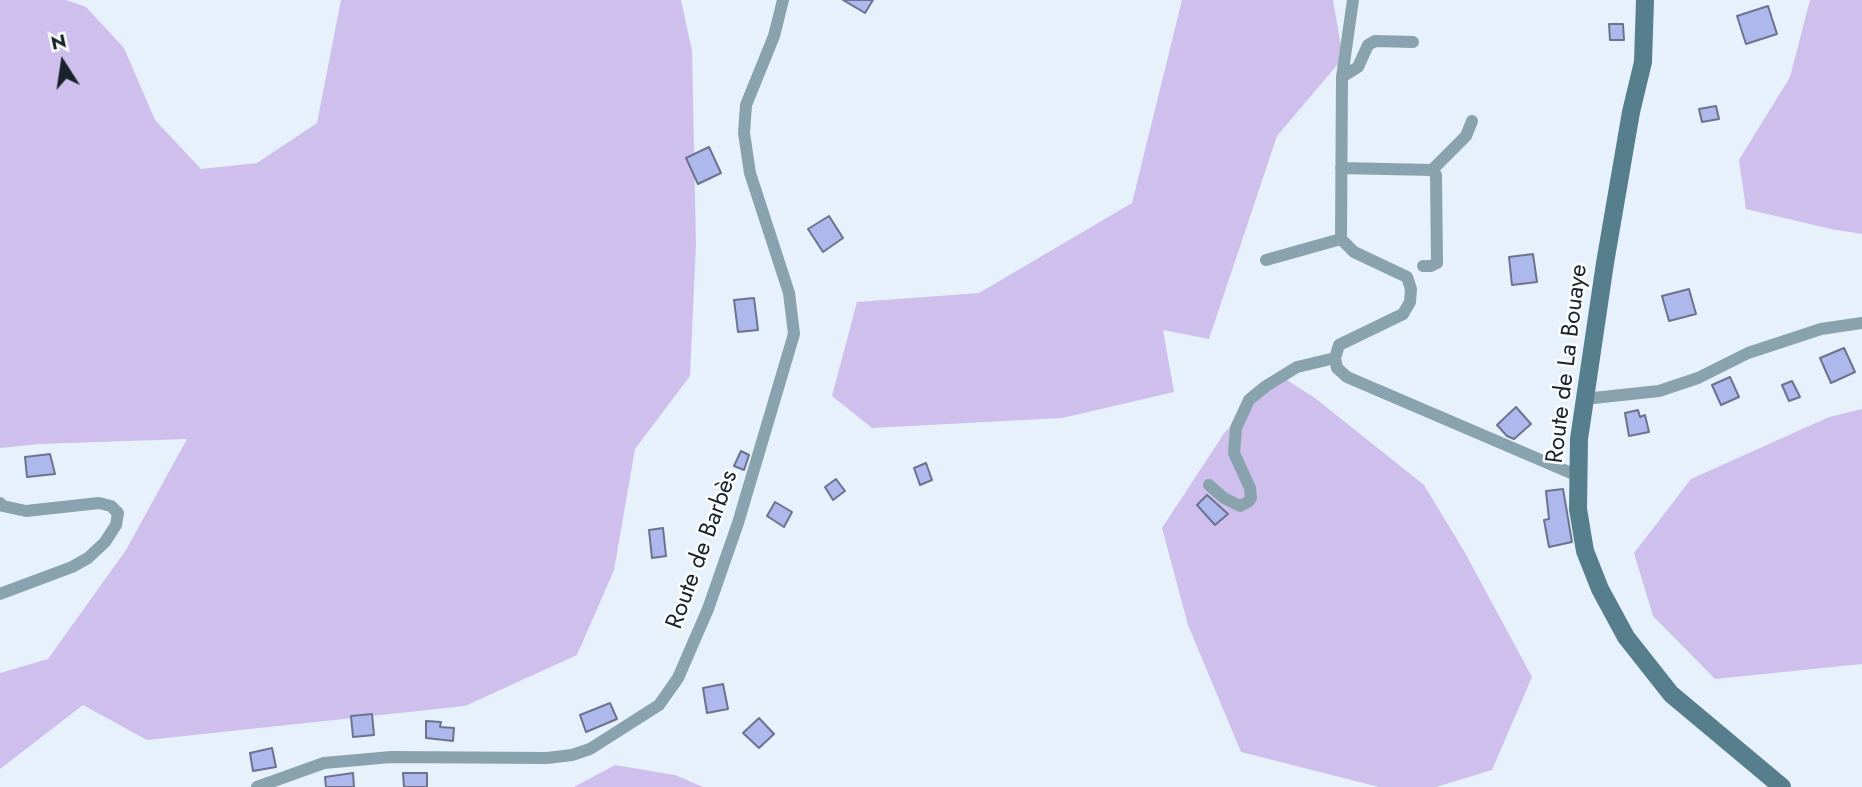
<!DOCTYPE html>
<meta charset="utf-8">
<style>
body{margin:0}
#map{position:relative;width:1862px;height:787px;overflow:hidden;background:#e6f1fb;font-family:Jost,sans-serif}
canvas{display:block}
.north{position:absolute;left:28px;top:28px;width:70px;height:70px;-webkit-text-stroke:5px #fdfdfd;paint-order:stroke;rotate:348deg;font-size:19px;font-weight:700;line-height:28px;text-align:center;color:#19232c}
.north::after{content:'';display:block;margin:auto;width:24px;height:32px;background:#19232c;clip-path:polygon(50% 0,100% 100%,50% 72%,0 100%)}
</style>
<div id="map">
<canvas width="1862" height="787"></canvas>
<div class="north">N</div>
</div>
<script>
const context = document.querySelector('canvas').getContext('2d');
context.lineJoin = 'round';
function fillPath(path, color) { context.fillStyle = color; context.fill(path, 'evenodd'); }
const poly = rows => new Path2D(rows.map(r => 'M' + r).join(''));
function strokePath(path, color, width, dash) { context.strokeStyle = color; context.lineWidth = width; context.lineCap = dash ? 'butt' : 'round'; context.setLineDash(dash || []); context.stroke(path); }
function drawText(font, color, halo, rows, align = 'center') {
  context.font = font + ' Jost,sans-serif'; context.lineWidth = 5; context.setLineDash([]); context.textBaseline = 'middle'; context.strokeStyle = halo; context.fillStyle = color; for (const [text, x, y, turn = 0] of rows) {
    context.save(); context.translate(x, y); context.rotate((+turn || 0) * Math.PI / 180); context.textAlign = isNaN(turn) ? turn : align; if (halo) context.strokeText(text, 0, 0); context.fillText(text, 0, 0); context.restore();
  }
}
const green = poly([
 [0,0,66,0,86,7,124,48,155,120,201,169,257,163,317,123,341,0,681,0,692,51,696,244,690,376,635,449,614,570,577,655,465,706,147,740,83,705,0,769,0,673,48,659,126,550,187,439,40,444,0,448],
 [1182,0,1333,0,1343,58,1277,136,1209,339,1163,330,1174,392,1062,418,872,428,832,396,857,302,979,293,1132,203],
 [1810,0,1862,0,1862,234,1831,229,1746,209,1739,160,1790,77],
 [1282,377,1315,398,1424,485,1464,551,1532,677,1492,770,1436,787,1379,787,1241,752,1188,625,1162,528,1225,432],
 [1862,409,1862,664,1715,679,1653,616,1634,553,1691,479,1829,417],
 [615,765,675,775,703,787,574,787]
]);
const building = poly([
 [843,0,873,0,865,13,843,0],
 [1768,6,1777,34,1746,44,1737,16,1768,6],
 [1609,24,1623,24,1624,40,1610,40,1609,24],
 [1716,106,1719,119,1702,122,1699,109,1716,106],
 [709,147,721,173,698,184,686,158,709,147],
 [829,216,843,238,823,252,808,229,829,216],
 [1533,254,1537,282,1512,285,1509,257,1533,254],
 [1689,289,1696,314,1669,321,1662,296,1689,289],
 [754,298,758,330,738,332,734,300,754,298],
 [1844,348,1855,372,1831,383,1820,358,1844,348],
 [1730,377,1739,397,1721,405,1712,385,1730,377],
 [1792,381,1800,397,1789,401,1782,385,1792,381],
 [1516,407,1531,424,1514,439,1507,436,1497,425,1516,407],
 [1638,410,1640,417,1645,415,1649,432,1629,436,1625,413,1638,410],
 [741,451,749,455,744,470,734,466,741,451],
 [50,454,55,474,27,477,25,457,50,454],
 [926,463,932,480,920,485,914,468,926,463],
 [836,479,845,491,833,500,825,487,836,479],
 [1563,489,1572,542,1549,547,1544,520,1549,519,1546,491,1563,489],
 [1207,495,1228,514,1215,525,1197,505,1207,495],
 [775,502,792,512,784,527,767,516,775,502],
 [663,528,666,556,652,558,649,530,663,528],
 [723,684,728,709,707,713,703,688,723,684],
 [610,703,617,719,586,732,580,715,610,703],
 [372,714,374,735,353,737,351,716,372,714],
 [759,718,774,734,759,748,743,733,759,718],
 [426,721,441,722,440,727,454,728,453,741,426,738,426,721],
 [272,748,276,767,253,771,250,753,272,748],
 [353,773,354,787,326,787,325,777,353,773],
 [403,773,427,773,427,787,404,787,403,773]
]);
const minor = poly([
 [1353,0,1342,77,1341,239,1354,252,1407,277,1411,289,1410,302,1403,314,1339,345,1335,358,1337,368,1347,377,1578,476],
 [1342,77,1358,67,1368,45,1375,41,1413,42],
 [1341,168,1432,170,1436,175,1437,263,1431,266,1423,266],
 [1432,170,1466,136,1472,121],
 [1266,260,1341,239],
 [1584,399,1659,391,1698,378,1748,353,1821,329,1862,323],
 [1209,485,1224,498,1240,506,1248,502,1251,498,1250,488,1234,453,1236,428,1249,400,1266,386,1297,367,1335,358],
 [0,503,3,506,26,511,99,503,111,506,118,513,116,525,105,542,88,558,72,567,0,594],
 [257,787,324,763,391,757,547,758,572,755,590,749,659,705,678,678,708,609,738,523,794,334,789,293,750,173,744,133,746,105,774,36,783,0]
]);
const secondary = poly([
 [1645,0,1643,62,1631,112,1605,263,1579,439,1578,509,1585,551,1600,589,1626,637,1671,694,1782,787]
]);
const streetNames = [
 ["Route de La Bouaye",1568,364,-83],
 ["Route de Barbès",703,550,-70]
];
fillPath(green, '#cebfec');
fillPath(building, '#adb9ec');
strokePath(building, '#6c728f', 2);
strokePath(minor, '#88a3ad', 12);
strokePath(secondary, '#567e8c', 18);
drawText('24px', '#19232c', '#fdfdfd', streetNames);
</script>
